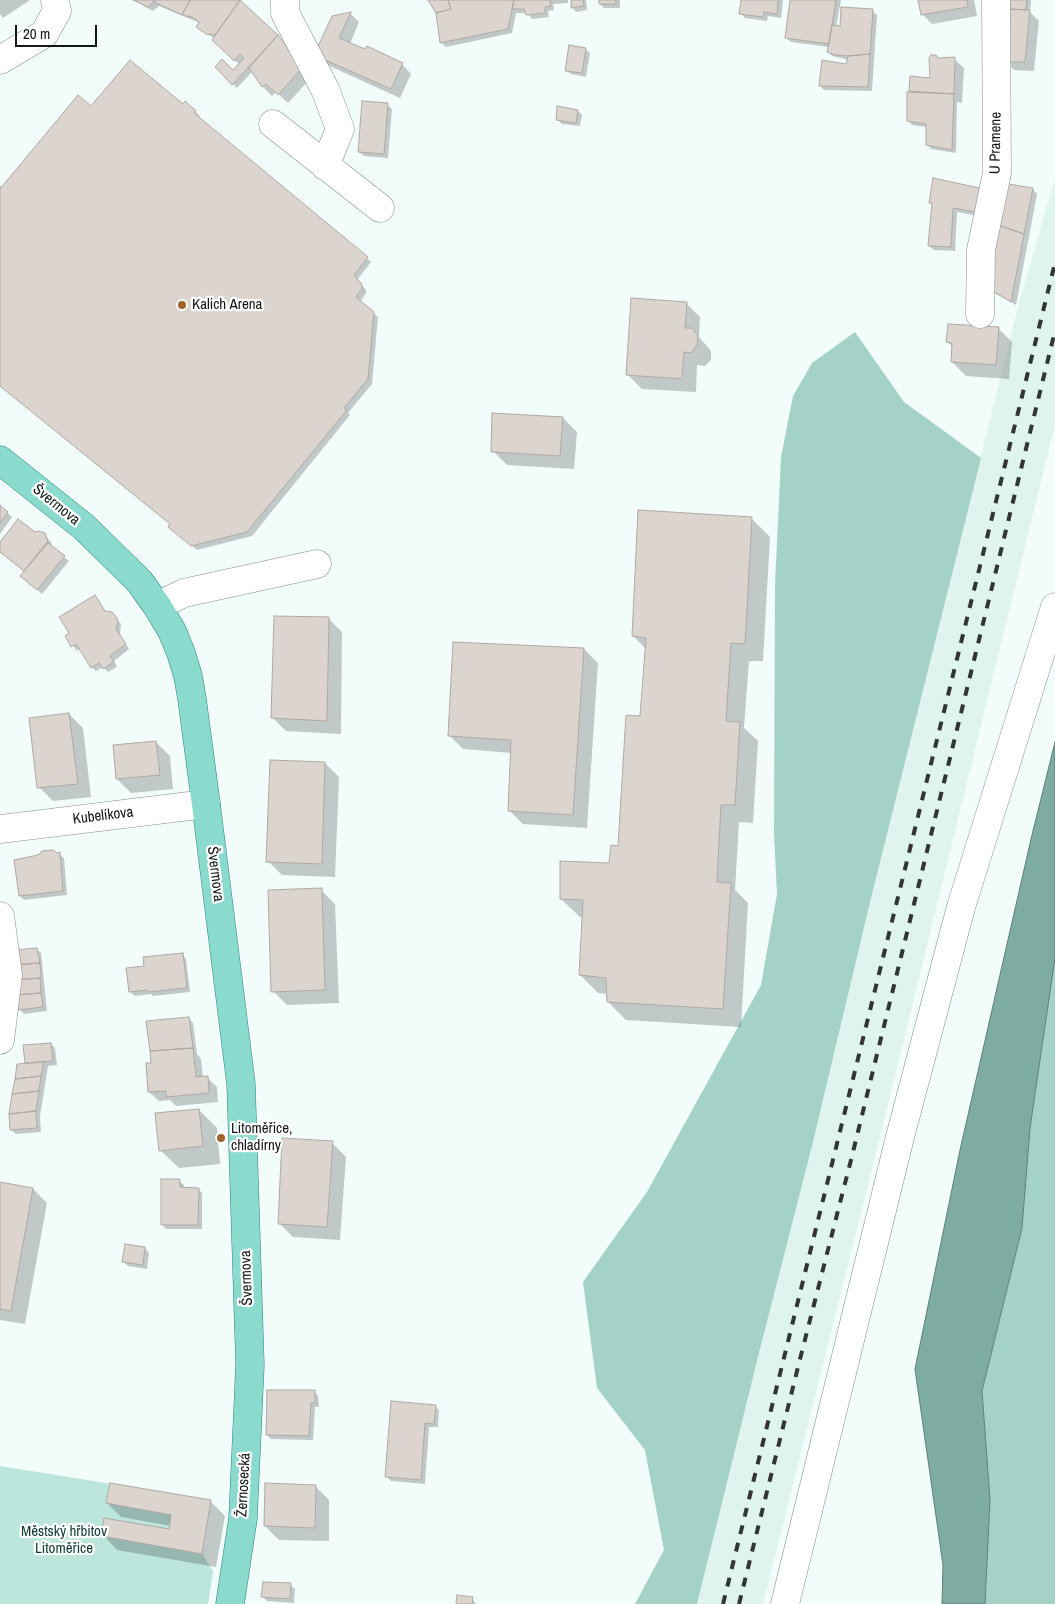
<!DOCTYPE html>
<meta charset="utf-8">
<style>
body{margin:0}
#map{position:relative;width:1055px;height:1604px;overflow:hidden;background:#f2fcfa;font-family:"Archivo Narrow",sans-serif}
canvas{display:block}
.scale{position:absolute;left:15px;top:25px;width:82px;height:22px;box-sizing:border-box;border:2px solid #141717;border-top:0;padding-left:6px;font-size:15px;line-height:18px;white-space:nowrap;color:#141717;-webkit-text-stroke:4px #fff;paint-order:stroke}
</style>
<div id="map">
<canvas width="1055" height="1604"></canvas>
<div class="scale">20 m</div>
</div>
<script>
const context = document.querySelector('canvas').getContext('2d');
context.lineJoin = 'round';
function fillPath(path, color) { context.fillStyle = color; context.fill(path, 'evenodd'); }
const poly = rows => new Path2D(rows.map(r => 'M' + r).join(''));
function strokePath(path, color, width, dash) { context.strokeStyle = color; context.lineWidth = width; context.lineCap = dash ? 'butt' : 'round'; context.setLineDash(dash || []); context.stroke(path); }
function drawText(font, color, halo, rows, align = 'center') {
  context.font = font + ' "Archivo Narrow",sans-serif'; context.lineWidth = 4.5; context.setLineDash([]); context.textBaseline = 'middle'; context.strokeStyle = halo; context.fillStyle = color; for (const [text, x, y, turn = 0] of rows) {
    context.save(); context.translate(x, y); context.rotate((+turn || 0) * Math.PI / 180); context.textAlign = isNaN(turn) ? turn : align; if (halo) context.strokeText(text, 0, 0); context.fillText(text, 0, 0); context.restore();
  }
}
const built = poly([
 [1055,178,1055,424,874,1161,763,1604,697,1604,759,1353,812,1146,872,894,1018,307]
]);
const green = poly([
 [0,1466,211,1500,202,1553,213,1571,208,1604,0,1604]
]);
const forest = poly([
 [855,332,904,402,981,458,872,894,812,1146,759,1353,697,1604,635,1604,664,1550,645,1450,597,1388,583,1282,647,1192,761,985,777,894,774,834,775,585,781,457,793,396,812,363],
 [1055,958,1055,1604,985,1604,990,1500,982,1391,1022,1228,1030,1128]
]);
const water = poly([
 [1055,742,1055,958,1030,1128,1022,1228,982,1391,990,1500,985,1604,942,1604,943,1565,915,1369,960,1150,1031,839,1055,742]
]);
const shadow = poly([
 [0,0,30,0,3,18,0,14],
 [133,0,238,0,287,46,311,78,288,103,276,92,272,96,263,87,253,71,237,88,217,67,233,72,240,65,213,40,214,38,202,31,200,23,159,6,153,11],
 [433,0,568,0,568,3,553,4,554,10,548,11,549,17,532,19,527,13,516,13,512,33,446,47,441,42,438,13],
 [572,0,586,0,587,10,576,12,572,7],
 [600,0,620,0,620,8,604,8,600,4],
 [742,0,783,0,781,18,768,16,767,21,745,18,741,13],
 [792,0,841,0,836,27,841,28,872,11,877,15,872,91,824,90,820,86,847,66,849,60,832,56,828,52,829,47,791,42,786,38],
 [919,0,974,0,977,16,932,24,922,14],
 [1009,0,1031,0,1030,12,1039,21,1034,71,1014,70,1005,61],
 [350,13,359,22,350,44,402,64,411,74,400,98,325,64,316,54,333,17],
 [585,49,590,53,586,77,571,74,566,70],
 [938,59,954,59,964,68,962,103,957,102,956,153,931,149,927,144,927,127,912,125,908,120,913,94,910,91,931,79],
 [183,105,195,111,200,116,198,118,371,262,357,280,366,290,366,293,360,302,378,317,372,384,348,413,350,415,252,536,197,550,174,531,172,524,0,385,0,185,3,188,91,108],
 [387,105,392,109,388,158,364,156,359,152],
 [578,111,582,115,580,126,562,124,557,119],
 [934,180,985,217,957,212,955,251,934,250,929,246,933,205,930,202],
 [1033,189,1037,194,1016,305,989,290],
 [686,303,700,317,699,337,711,351,711,360,705,366,697,365,696,392,642,389,628,375],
 [998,328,1012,342,1009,379,966,376,952,362,953,347,947,342],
 [563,418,577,432,574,469,507,465,493,451],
 [0,507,12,517,0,534],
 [752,519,770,537,763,661,749,661,744,728,758,741,753,823,739,822,735,890,748,903,741,1027,626,1020,608,1002,608,994,598,993,580,975,583,917,580,917,561,899,610,864,619,847,642,718,646,649,633,636],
 [34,534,46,537,51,542,52,547,69,561,42,594,26,580,25,572,0,552,0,544],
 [95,597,106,612,111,613,121,624,120,634,129,649,114,661,117,667,108,672,103,667,96,671,92,667,80,648,77,651,67,637],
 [328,618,342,632,341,734,286,731,272,717],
 [584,649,598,663,587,828,523,824,509,810,512,753,463,749,449,735],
 [69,714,83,728,91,797,53,801,39,787],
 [156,742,170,756,173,789,131,793,117,779],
 [325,763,339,777,335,877,282,875,268,861],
 [56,854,59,854,64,858,67,895,24,900,20,896],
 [321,890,335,904,339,1003,287,1005,273,991],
 [37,949,41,953,47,1011,24,1014,20,1010],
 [182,954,186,959,190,992,153,996,151,994,135,996,130,992],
 [189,1018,193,1023,197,1054,201,1059,203,1078,207,1077,217,1087,218,1102,176,1106,170,1100,159,1101,149,1092,153,1064],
 [51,1044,55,1048,57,1065,48,1066,40,1116,41,1132,16,1134,11,1130,26,1065,25,1047],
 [199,1110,217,1128,220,1164,179,1168,160,1150],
 [332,1143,346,1157,340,1240,293,1237,279,1223],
 [179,1181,184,1185,184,1189,198,1189,202,1193,202,1229,166,1229,162,1224],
 [0,1183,33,1189,47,1203,25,1324,0,1320],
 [126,1246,145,1248,149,1253,147,1269,128,1266,123,1261],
 [314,1391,318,1396,319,1407,315,1407,313,1440,271,1439,267,1435],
 [435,1406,439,1410,438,1427,429,1427,425,1484,391,1481,386,1476],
 [315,1486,329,1500,329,1541,279,1540,265,1526],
 [211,1502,225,1516,216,1567,117,1550,103,1535,170,1531,171,1526,121,1517,107,1503],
 [290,1585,295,1589,294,1603,267,1601,263,1597],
 [472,1598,476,1604,457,1604]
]);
const building = poly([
 [133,0,155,0,148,7,133,0],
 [155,0,190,0,182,15,154,2,155,0],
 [190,0,240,0,215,35,206,34,196,27,199,22,192,17,182,15,190,0],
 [240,0,278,35,232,85,215,67,222,59,233,70,244,58,240,54,234,61,212,40,240,0],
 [428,0,448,0,451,9,436,13,428,0],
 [448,0,514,0,508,29,440,43,436,13,451,9,448,0],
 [514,0,550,0,551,6,545,7,545,13,526,15,524,9,512,9,514,0],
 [571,0,583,0,584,6,571,8,571,0],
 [599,0,616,0,616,4,599,4,599,0],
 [741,0,778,0,777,14,764,12,763,17,739,14,741,0],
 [790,0,836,0,829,44,785,38,790,0],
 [918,0,967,0,968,7,921,15,918,0],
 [1008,0,1027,0,1026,10,1008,9,1008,0],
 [841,7,873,9,870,54,848,56,835,55,827,52,832,25,840,26,841,7],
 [1008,9,1030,10,1025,62,1004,62,1008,9],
 [351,12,339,38,365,49,367,46,403,63,391,89,314,55,332,16,351,12],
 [278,35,302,68,278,95,266,84,262,87,249,68,278,35],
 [569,45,586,48,582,73,565,71,569,45],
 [870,54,868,87,819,86,822,60,846,64,848,56,870,54],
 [931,55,936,55,938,58,955,57,954,94,909,91,910,76,930,78,929,58,931,55],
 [130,60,183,104,185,101,196,111,194,113,368,257,354,275,362,284,362,289,356,297,374,312,368,379,344,408,347,410,247,532,191,546,168,527,170,524,0,386,0,189,78,95,91,106,130,60],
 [907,92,954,94,952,150,926,145,926,124,907,121,907,92],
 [362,101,388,103,384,154,358,152,362,101],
 [557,106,578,110,576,123,556,120,557,106],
 [933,178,984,189,981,213,953,208,951,247,928,246,932,203,929,203,933,178],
 [1002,183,1033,188,1024,234,995,224,1002,183],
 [995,224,1024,234,1011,302,983,285,995,224],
 [631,298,687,302,685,328,692,328,698,336,697,345,691,353,684,352,682,379,626,375,631,298],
 [948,324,999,327,996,365,951,362,952,343,946,342,948,324],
 [492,413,563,417,560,456,491,452,492,413],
 [0,505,8,512,0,523,0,505],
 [638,510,752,517,745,644,731,643,726,721,740,722,735,805,721,805,717,882,731,883,723,1009,607,1002,606,978,579,975,583,900,560,899,560,861,609,863,611,845,618,846,626,715,640,716,646,638,632,636,638,510],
 [18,519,35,532,38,531,45,533,48,541,24,571,0,552,0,542,18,519],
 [48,543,65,556,37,590,20,576,48,543],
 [95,595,105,611,112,612,117,618,118,622,116,629,126,644,110,656,114,662,103,669,99,663,91,668,76,644,71,647,65,636,69,633,59,617,95,595],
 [274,616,329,617,327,721,271,718,274,616],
 [453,642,584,648,573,815,508,811,511,740,448,736,453,642],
 [69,713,78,784,37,788,29,718,69,713],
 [156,741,160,775,116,779,113,745,156,741],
 [270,760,325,762,322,864,266,862,270,760],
 [53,850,57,853,60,852,63,891,19,896,14,860,38,855,42,851,53,850],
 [322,888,325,990,271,992,268,890,322,888],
 [37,948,40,963,14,965,12,950,37,948],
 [183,953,187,988,147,992,147,990,129,992,126,968,144,966,143,957,183,953],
 [40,963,41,978,15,980,14,965,40,963],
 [40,978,41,993,17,995,15,980,40,978],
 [41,993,43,1007,18,1010,17,995,41,993],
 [189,1017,193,1048,150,1051,146,1021,189,1017],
 [51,1043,53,1061,25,1063,23,1045,51,1043],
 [193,1048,196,1077,208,1076,209,1093,166,1097,166,1091,148,1092,146,1063,151,1063,150,1051,193,1048],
 [44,1062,41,1076,15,1079,17,1064,44,1062],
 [41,1076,39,1091,12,1094,15,1079,41,1076],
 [39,1091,36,1111,9,1114,12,1094,39,1091],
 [199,1109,203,1146,159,1151,155,1113,199,1109],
 [36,1111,37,1128,10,1130,9,1114,36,1111],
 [282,1138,333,1141,327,1227,278,1224,282,1138],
 [161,1179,180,1179,180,1187,199,1188,198,1225,161,1225,161,1179],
 [0,1182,33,1188,11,1311,0,1309,0,1182],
 [125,1244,145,1247,143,1265,122,1262,125,1244],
 [267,1390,315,1390,315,1403,311,1403,309,1436,266,1435,267,1390],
 [391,1401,436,1405,434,1424,425,1423,421,1480,385,1477,391,1401],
 [110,1483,211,1500,202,1554,101,1536,104,1518,169,1529,171,1515,106,1503,110,1483],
 [265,1483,316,1485,315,1528,264,1526,265,1483],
 [263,1582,291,1583,290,1599,261,1597,263,1582],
 [457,1595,473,1597,472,1604,456,1604,457,1595]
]);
const minor = poly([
 [285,0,285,13,325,89,340,129,325,166],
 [0,60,44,34,57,11,55,0],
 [273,124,380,208],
 [980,314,981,250,997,173,996,0],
 [157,606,184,593,317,564],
 [0,829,206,804],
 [0,916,8,975,0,1040],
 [785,1604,900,1137,961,907,1055,607]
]);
const major = poly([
 [0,460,84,527,140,582,157,606,172,631,181,653,188,676,192,699,206,804,241,1084,250,1365,243,1518,230,1604]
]);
const rail = poly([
 [723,1604,1055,263],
 [739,1604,799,1363,852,1156,1055,331]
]);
const markers = [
 [182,305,5,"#a2622b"],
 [221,1138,5,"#a2622b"]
];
const streetNames = [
 ["U Pramene",996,143,-89],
 ["Švermova",56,505,39],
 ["Kubelíkova",103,816,-7],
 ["Švermova",215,874,83],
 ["Švermova",247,1278,-92],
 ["Žernosecká",244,1485,-87]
];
const poiNames = [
 ["Kalich Arena",192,305],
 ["Litoměřice,",231,1129],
 ["chladírny",231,1146]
];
const parkNames = [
 ["Městský hřbitov",64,1532],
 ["Litoměřice",64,1549]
];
fillPath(built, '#e0f4ef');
fillPath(green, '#bce5dc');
fillPath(forest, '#a4d2c7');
fillPath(water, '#7faca2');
strokePath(water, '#5f7f78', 1);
fillPath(shadow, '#0003');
fillPath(building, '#dcd5cf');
strokePath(building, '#afa8a3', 1);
strokePath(minor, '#848d8b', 29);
strokePath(major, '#2e8678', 29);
strokePath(minor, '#fff', 28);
strokePath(major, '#8adace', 28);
strokePath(rail, '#323535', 4, [9, 9]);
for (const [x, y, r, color] of markers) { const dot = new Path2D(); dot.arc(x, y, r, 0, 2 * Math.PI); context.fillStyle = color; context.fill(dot); strokePath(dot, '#fff', 2); }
drawText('15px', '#141717', '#fff', streetNames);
drawText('15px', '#141717', '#fff', poiNames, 'left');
drawText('15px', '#0e3932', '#fff', parkNames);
</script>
